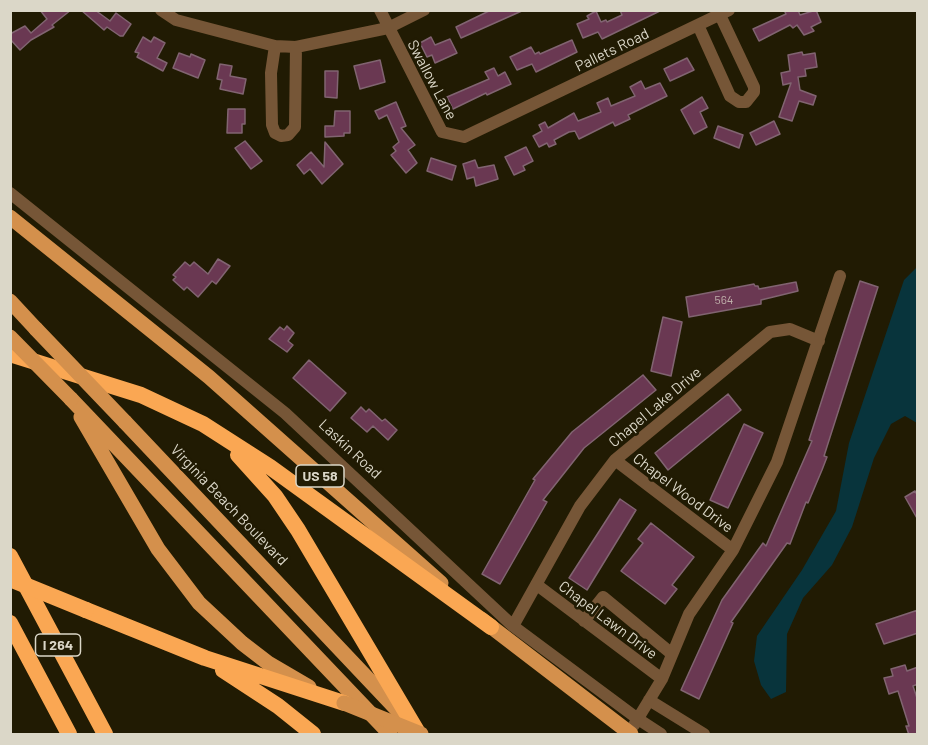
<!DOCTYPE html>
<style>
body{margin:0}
#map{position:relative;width:928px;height:745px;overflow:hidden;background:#211b03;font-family:Barlow,sans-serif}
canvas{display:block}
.frame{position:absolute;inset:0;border:12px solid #dbd7c8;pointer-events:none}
</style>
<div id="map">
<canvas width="928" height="745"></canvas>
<div class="frame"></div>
</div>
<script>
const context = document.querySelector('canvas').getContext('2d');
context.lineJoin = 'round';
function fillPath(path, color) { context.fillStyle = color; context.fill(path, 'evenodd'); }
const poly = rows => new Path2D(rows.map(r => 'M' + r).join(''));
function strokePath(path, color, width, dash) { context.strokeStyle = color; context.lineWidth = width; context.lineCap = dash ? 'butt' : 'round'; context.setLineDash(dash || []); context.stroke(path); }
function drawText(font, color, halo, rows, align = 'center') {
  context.font = font + ' Barlow,sans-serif'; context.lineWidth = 5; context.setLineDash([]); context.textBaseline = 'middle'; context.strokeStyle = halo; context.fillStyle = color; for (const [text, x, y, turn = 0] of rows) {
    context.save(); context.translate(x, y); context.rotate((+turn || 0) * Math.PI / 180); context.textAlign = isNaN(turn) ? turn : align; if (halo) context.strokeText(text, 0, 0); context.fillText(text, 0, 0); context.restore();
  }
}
const water = poly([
 [917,267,917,423,905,416,891,424,874,458,852,527,832,565,803,598,787,634,786,692,771,699,761,685,754,661,757,636,802,570,836,511,849,443,904,280]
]);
const building = poly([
 [40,10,71,10,52,25,54,27,31,40,20,50,10,39,10,34,25,26,31,33,47,19,40,10],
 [81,10,95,10,110,21,116,13,131,24,123,36,120,36,107,27,104,30,81,10],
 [491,10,524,10,461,38,456,27,491,10],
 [620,10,662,10,602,39,598,32,583,38,577,24,589,19,587,16,596,11,601,22,606,20,607,22,622,15,620,10],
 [784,10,798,10,800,15,816,10,821,22,811,27,814,31,804,35,797,25,793,28,790,25,759,41,753,29,786,14,784,10],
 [143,37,151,42,154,37,165,43,157,58,167,63,163,71,137,57,139,53,135,52,136,50,143,37],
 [431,37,435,45,450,39,457,53,435,63,432,55,427,57,420,43,431,37],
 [572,40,577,52,536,72,532,64,517,70,510,57,531,47,535,54,539,52,540,54,572,40],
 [802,52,803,55,815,53,817,67,805,69,806,76,798,77,800,90,816,96,813,105,799,101,792,121,779,117,791,83,783,85,781,73,790,71,788,55,802,52],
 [179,53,190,57,191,54,205,60,198,78,173,68,179,53],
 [687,58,694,70,670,81,664,69,687,58],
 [380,60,385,82,360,89,354,66,380,60],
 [220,64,232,66,230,76,246,79,243,94,220,89,222,80,217,79,220,64],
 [494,68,498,76,505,72,511,84,487,95,486,93,453,109,447,97,489,79,485,72,494,68],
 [325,71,338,71,337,98,325,97,325,71],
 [641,81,645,89,660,83,667,96,628,115,630,119,615,126,613,122,579,139,575,131,569,132,554,140,556,144,549,147,547,143,539,147,533,136,542,131,539,125,545,122,548,128,574,113,578,121,601,112,597,103,608,98,611,106,635,96,630,87,641,81],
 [702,97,708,108,700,112,707,127,694,134,681,110,702,97],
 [396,102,406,126,401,128,415,145,408,150,417,163,406,173,391,155,396,151,393,147,399,142,387,115,379,119,375,111,396,102],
 [228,109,245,109,245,124,242,124,242,133,227,133,228,109],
 [335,111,350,111,350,133,344,133,344,136,325,137,325,126,334,126,335,111],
 [774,121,780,134,756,145,750,133,774,121],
 [718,126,743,135,739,148,714,138,718,126],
 [245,141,262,161,251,169,235,148,245,141],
 [325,142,343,164,322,184,310,169,304,174,297,165,311,152,324,167,325,142],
 [526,147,533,161,523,166,525,170,514,175,505,157,526,147],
 [431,158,456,166,452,180,427,171,431,158],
 [475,160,478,168,494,165,498,179,476,186,474,177,467,179,463,164,475,160],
 [218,259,230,266,216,284,212,281,198,297,187,287,184,290,173,280,176,277,173,275,185,262,190,266,194,262,208,274,218,259],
 [860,281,878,287,824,456,827,457,822,470,808,503,806,502,790,544,787,543,731,622,733,623,699,699,681,690,722,600,763,543,766,546,812,441,809,440,860,281],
 [796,282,798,291,761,300,761,304,689,317,686,297,754,284,755,286,758,286,759,289,796,282],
 [663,317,682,322,671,376,651,371,663,317],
 [287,326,294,333,288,341,293,345,287,352,269,339,280,327,284,330,287,326],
 [309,360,346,393,330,411,293,378,309,360],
 [643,375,656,390,584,448,543,500,547,502,500,584,482,574,535,480,533,479,572,432,643,375],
 [728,394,741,410,668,470,655,453,728,394],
 [361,407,366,412,369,409,382,421,385,419,397,430,388,440,373,426,367,432,351,418,361,407],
 [744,424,763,433,728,508,710,500,744,424],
 [915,491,918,496,918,520,905,497,915,491],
 [620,499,636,510,587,590,569,578,620,499],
 [651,523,694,557,672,585,677,589,665,604,621,571,643,543,638,539,651,523],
 [918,610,918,633,884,644,876,624,918,610],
 [905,665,907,671,918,667,918,684,913,686,918,701,918,735,909,735,906,726,909,726,898,691,889,694,884,678,893,676,891,669,905,665]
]);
const minor = poly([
 [161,10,176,20,275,46,296,47,388,28,424,10],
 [380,10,442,132,464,137,729,10],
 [698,25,730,96,739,102,746,102,754,92,754,87,720,15],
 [275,46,271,73,272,125,275,133,281,136,288,135,295,127,296,47],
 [10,193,285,413,513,626,638,719,661,734],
 [615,460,733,550],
 [537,585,662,679],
 [584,621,603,597,672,654],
 [513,626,580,506,615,460,770,332,790,329,819,341],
 [649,700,704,734],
 [634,725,662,679,689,614,733,550,777,462,840,276]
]);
const major = poly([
 [10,217,209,377,441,583],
 [10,301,36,329],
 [71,399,390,734],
 [81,417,158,549,199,603,242,643,268,663,309,687],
 [125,422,404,717],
 [481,619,631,734]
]);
const highway = poly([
 [10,354,141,395,203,424,270,467,491,627],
 [238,455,275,496,298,530,417,731],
 [10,556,105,734],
 [86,610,205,658,344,703],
 [10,623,69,734],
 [223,670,278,706,313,734]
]);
const majorBridge = poly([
 [36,329,125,422],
 [10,337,71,399],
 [344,703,421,734]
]);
const highwayBridge = poly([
 [10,579,86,610]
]);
const numberNames = [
 ["564",724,300]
];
const shields = [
 [320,476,48],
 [58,645,45]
];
const shieldNames = [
 ["US 58",320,476],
 ["I 264",58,645]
];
const streetNames = [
 ["Pallets Road",612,50,-26],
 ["Swallow Lane",432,80,62],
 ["Chapel Lake Drive",655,407,-40],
 ["Laskin Road",350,449,43],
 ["Chapel Wood Drive",683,493,37],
 ["Virginia Beach Boulevard",229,505,46],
 ["Chapel Lawn Drive",608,620,37]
];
fillPath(water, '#08343c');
fillPath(building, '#6a3852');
strokePath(building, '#816471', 1.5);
strokePath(minor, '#765637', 12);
strokePath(major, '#d4904c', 15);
strokePath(highway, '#faa753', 16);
strokePath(majorBridge, '#d4904c', 15);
strokePath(highwayBridge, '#faa753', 16);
drawText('12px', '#bfafaa', null, numberNames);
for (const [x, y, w] of shields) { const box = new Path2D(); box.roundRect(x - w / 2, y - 11, w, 22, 4.5); context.fillStyle = '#211b03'; context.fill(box); strokePath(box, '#dbd7c8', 1.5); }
drawText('bold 14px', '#dbd7c8', null, shieldNames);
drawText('15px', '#dbd7c8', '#211b03', streetNames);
</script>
